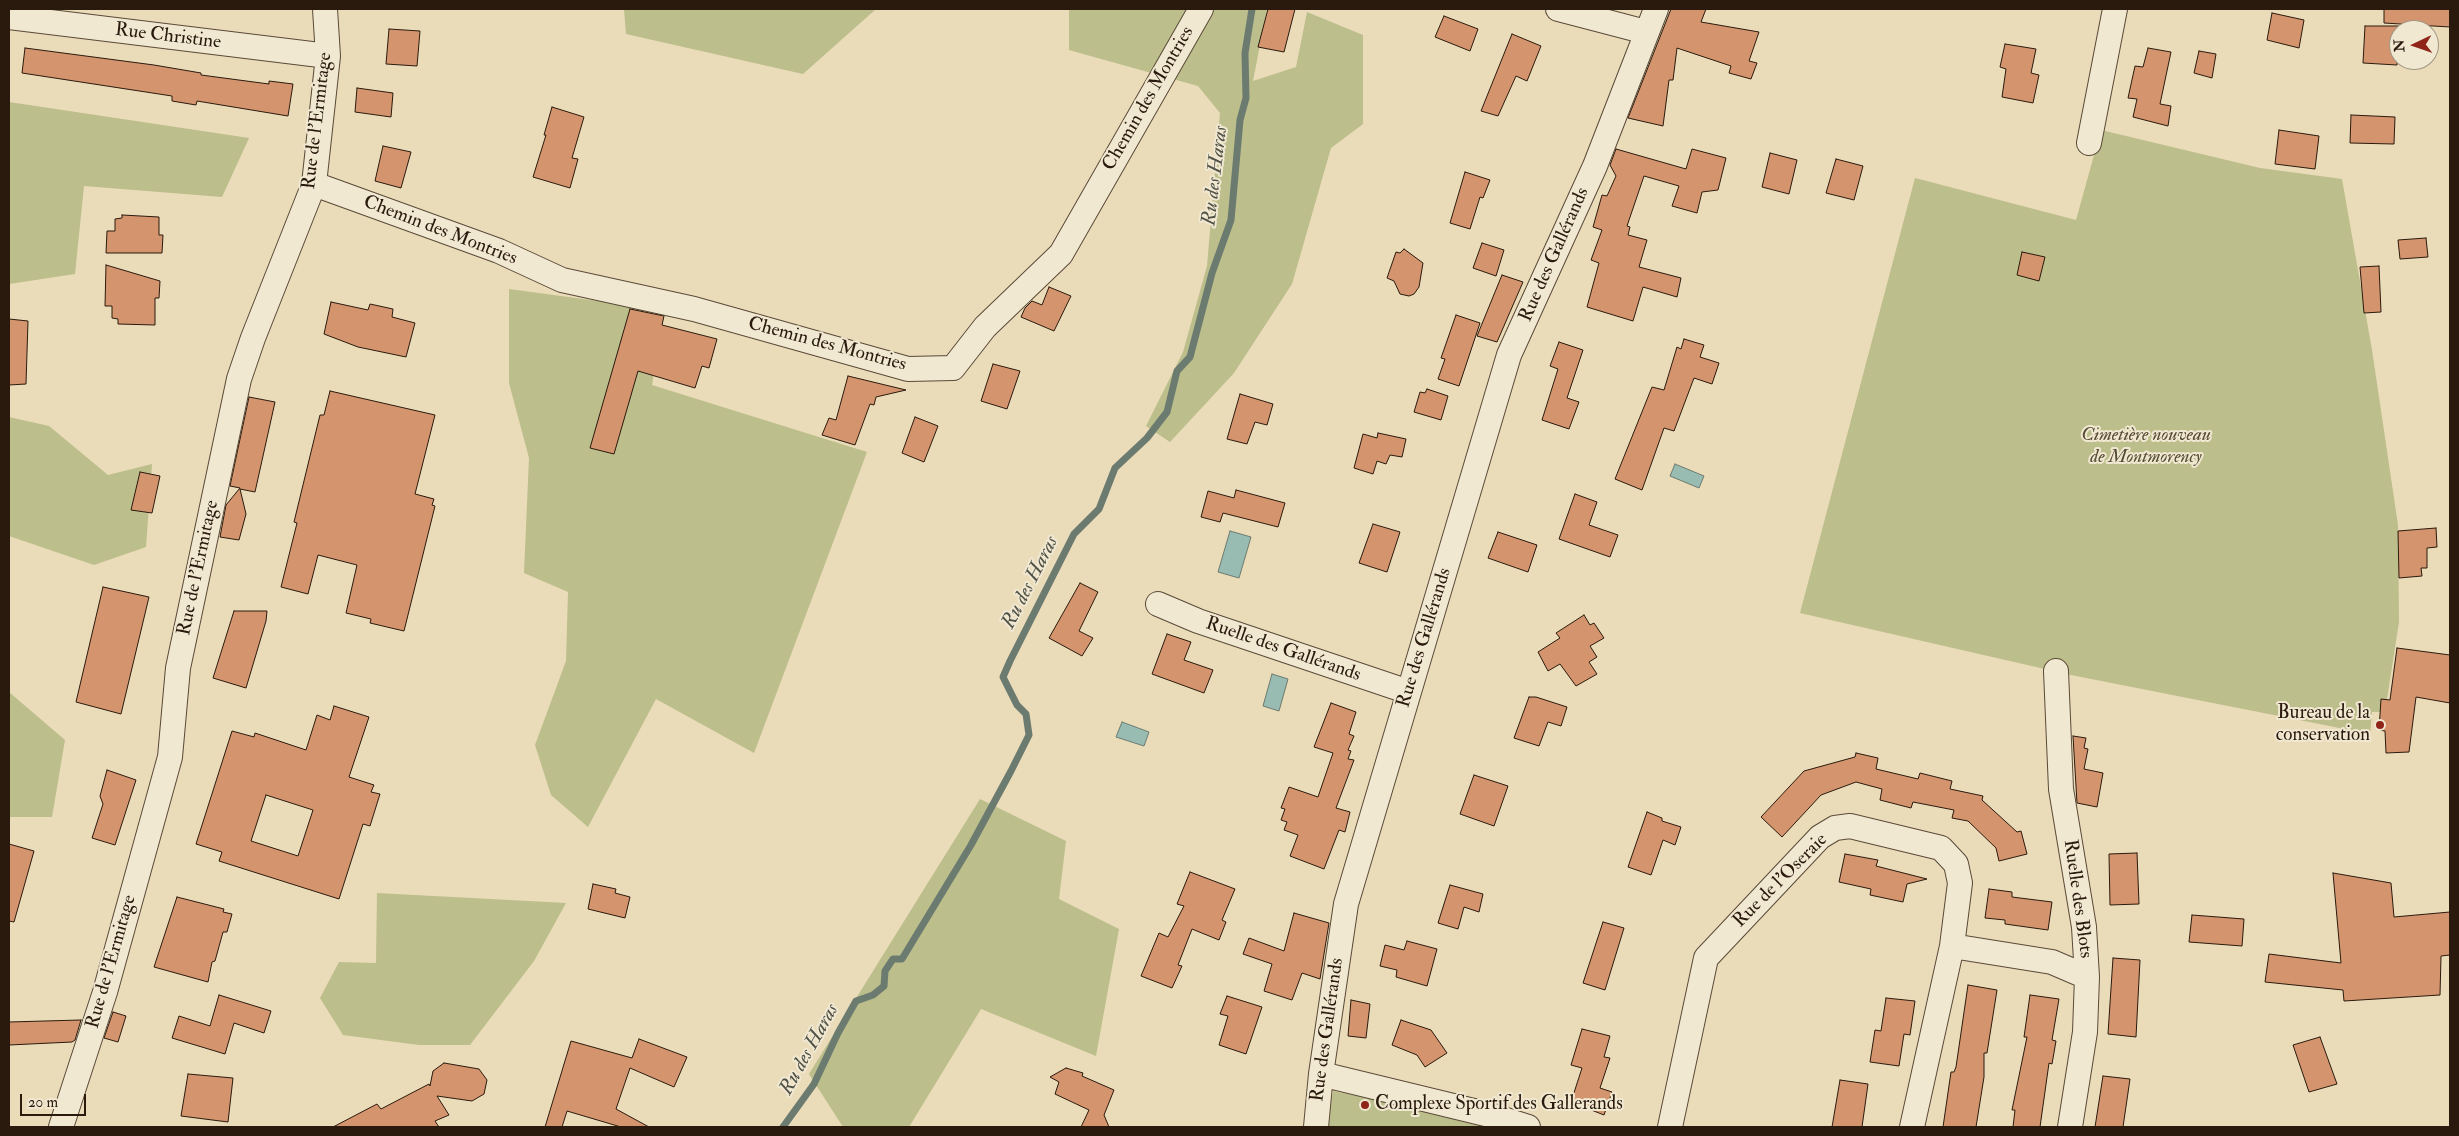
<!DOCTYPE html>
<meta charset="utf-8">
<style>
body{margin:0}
#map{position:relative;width:2459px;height:1136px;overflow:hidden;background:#eadbb9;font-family:"IM FELL Double Pica",serif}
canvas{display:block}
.frame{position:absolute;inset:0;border:10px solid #2a1a0d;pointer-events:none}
.north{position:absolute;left:2389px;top:20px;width:50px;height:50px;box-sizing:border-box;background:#f1e8d2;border:1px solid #a19683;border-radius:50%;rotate:267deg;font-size:14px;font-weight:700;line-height:20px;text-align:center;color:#2a1a0d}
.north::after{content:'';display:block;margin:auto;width:18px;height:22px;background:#8f2418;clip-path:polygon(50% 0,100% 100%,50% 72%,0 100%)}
.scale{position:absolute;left:20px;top:1094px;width:66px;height:22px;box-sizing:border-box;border:2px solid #2a1a0d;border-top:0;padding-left:6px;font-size:15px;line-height:18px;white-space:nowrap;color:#2a1a0d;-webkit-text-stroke:4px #f1e8d2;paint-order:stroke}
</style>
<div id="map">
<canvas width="2459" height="1136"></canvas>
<div class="frame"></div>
<div class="north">N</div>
<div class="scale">20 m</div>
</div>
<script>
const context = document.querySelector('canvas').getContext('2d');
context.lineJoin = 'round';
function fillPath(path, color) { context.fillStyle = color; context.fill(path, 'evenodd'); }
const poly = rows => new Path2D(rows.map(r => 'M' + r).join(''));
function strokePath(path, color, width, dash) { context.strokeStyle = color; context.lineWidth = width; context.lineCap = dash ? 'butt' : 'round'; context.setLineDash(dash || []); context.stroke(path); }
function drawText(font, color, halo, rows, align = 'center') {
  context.font = font + ' "IM FELL Double Pica",serif'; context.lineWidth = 4; context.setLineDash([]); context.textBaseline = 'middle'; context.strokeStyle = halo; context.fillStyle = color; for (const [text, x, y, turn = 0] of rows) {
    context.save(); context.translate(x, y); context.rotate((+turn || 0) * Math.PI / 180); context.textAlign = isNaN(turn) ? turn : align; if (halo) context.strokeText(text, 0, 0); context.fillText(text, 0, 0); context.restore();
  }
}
const green = poly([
 [624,9,876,9,803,74,626,34],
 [1069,9,1267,9,1253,81,1296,67,1307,12,1363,35,1363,124,1331,148,1292,284,1234,373,1170,442,1146,426,1183,352,1207,266,1220,113,1198,86,1069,50],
 [9,102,249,138,222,197,84,186,75,274,9,284],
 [2101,130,2260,168,2342,179,2372,350,2398,525,2399,622,2385,712,2372,712,2370,734,2071,675,1800,613,1915,178,2076,220],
 [509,289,665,310,652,385,867,452,754,753,656,699,588,827,551,795,535,745,566,661,568,592,524,573,529,458,509,383],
 [9,417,49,426,108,475,152,464,146,547,94,565,9,536],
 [9,692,65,740,52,817,9,817],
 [980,799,1066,841,1059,899,1119,929,1096,1056,981,1009,909,1127,843,1127,809,1074],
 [377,893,566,903,534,961,470,1045,419,1045,343,1035,320,998,339,962,376,963],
 [1333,1091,1467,1119,1493,1127,1327,1127]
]);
const water = poly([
 [1675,464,1704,476,1699,488,1670,476,1675,464],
 [1230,531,1251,537,1239,578,1218,572,1230,531],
 [1272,674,1288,679,1279,711,1263,706,1272,674],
 [1122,722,1149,732,1144,746,1116,737,1122,722]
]);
const stream = poly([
 [783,1127,814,1084,838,1033,856,1001,873,995,884,986,885,971,893,959,902,959,971,845,1011,771,1029,735,1026,714,1017,705,1003,677,1010,661,1074,534,1099,509,1115,468,1147,438,1167,412,1177,371,1190,357,1212,273,1231,220,1240,120,1246,98,1245,53,1252,9]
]);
const building = poly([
 [1268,9,1295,9,1284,52,1258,47,1268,9],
 [1671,9,1706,9,1701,22,1759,32,1749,61,1757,63,1751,79,1729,73,1731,66,1677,48,1673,80,1669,80,1663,126,1628,118,1671,9],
 [2384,9,2450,9,2450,27,2384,23,2384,9],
 [2272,13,2304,20,2299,48,2267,40,2272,13],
 [1444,16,1478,29,1470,51,1435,37,1444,16],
 [2365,26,2399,26,2397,65,2363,63,2365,26],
 [389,29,420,31,417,66,386,64,389,29],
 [1512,34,1541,46,1527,81,1516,76,1498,116,1481,111,1512,34],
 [2005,44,2036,49,2031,73,2039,75,2033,103,2002,97,2006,69,2000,67,2005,44],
 [25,48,154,65,201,73,201,75,269,84,269,81,293,84,288,116,197,101,196,105,172,101,172,96,22,73,25,48],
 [2148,48,2171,52,2160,104,2171,106,2168,126,2133,117,2137,99,2128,98,2135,66,2143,67,2148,48],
 [2199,51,2216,54,2212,78,2194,73,2199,51],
 [357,88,393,93,391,117,355,112,357,88],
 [552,107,584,117,572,158,578,159,570,188,533,177,546,135,544,135,552,107],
 [2351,115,2395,117,2394,144,2350,143,2351,115],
 [2279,130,2319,136,2315,169,2275,164,2279,130],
 [383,146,411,152,401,188,375,181,383,146],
 [1616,149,1686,169,1692,149,1726,158,1718,190,1702,192,1697,213,1672,206,1679,186,1644,176,1627,226,1630,227,1628,235,1647,240,1639,267,1681,278,1677,297,1643,287,1633,321,1587,307,1599,263,1591,260,1602,230,1593,227,1602,195,1607,196,1616,176,1610,165,1616,149],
 [1770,153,1797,160,1789,194,1762,187,1770,153],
 [1836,159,1863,166,1854,200,1826,193,1836,159],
 [1465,172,1490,180,1483,198,1480,197,1470,229,1450,223,1465,172],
 [122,215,159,217,159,235,163,235,162,253,106,253,107,231,115,231,115,219,122,218,122,215],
 [2426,238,2428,257,2400,259,2398,240,2426,238],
 [1482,243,1504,250,1496,276,1473,268,1482,243],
 [1404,249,1423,263,1419,287,1414,294,1409,296,1400,294,1394,281,1387,278,1396,252,1400,253,1404,249],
 [2022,252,2045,257,2039,281,2017,275,2022,252],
 [106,265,160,281,159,298,155,298,155,325,118,324,118,319,112,318,112,306,105,306,106,265],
 [2379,266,2381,312,2364,313,2360,267,2379,266],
 [1502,275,1523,282,1497,342,1477,336,1502,275],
 [1049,287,1071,296,1054,331,1021,317,1025,308,1032,301,1042,305,1049,287],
 [331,302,368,310,370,304,393,309,392,317,415,323,406,357,358,347,324,334,331,302],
 [630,309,664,316,662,325,717,339,709,368,702,366,695,388,638,371,614,454,590,448,630,309],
 [1456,315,1480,323,1459,386,1438,379,1445,359,1441,358,1456,315],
 [9,319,28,321,26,384,9,385,9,319],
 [1684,339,1704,345,1700,357,1719,363,1712,384,1694,378,1674,431,1664,428,1642,490,1615,479,1652,387,1664,390,1677,347,1681,349,1684,339],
 [1559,342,1583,350,1567,398,1579,402,1569,429,1542,420,1558,369,1550,366,1559,342],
 [993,364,1020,371,1007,409,981,401,993,364],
 [848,376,906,390,876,397,874,405,870,404,855,445,822,435,829,418,836,420,848,376],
 [1427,389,1448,396,1441,420,1414,412,1420,392,1425,393,1427,389],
 [330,391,435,415,415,494,434,499,432,505,435,506,404,631,370,623,371,619,346,613,357,565,318,555,308,594,281,587,297,523,294,522,320,415,324,415,330,391],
 [1240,394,1273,404,1267,425,1255,422,1247,444,1227,439,1240,394],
 [249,397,275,402,255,492,240,489,246,514,239,540,220,537,226,505,240,488,230,486,249,397],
 [915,417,938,426,924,462,902,453,915,417],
 [1378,433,1406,439,1402,457,1390,455,1386,464,1377,461,1373,474,1354,468,1363,434,1377,438,1378,433],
 [140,472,160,476,152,513,131,510,140,472],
 [1236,490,1285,503,1278,527,1223,513,1220,522,1201,517,1208,491,1234,498,1236,490],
 [1575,494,1597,502,1589,525,1618,535,1610,557,1559,539,1575,494],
 [1373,524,1400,532,1387,572,1359,563,1373,524],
 [2436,528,2437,547,2427,548,2427,568,2421,568,2422,576,2399,578,2398,531,2436,528],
 [1498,532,1537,545,1528,572,1488,558,1498,532],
 [1080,583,1098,592,1079,631,1093,638,1082,656,1049,638,1080,583],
 [103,587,149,597,121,714,76,702,103,587],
 [234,611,267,611,266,621,246,688,213,678,234,611],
 [1584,615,1590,625,1594,623,1604,638,1590,646,1597,657,1589,662,1597,674,1576,686,1560,664,1548,671,1538,652,1560,638,1556,633,1584,615],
 [1167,634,1191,642,1184,660,1213,670,1204,693,1152,674,1167,634],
 [2397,648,2450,655,2450,703,2416,697,2409,752,2386,753,2385,731,2379,730,2381,699,2390,700,2397,648],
 [1529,697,1536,697,1567,707,1561,726,1548,722,1539,746,1514,738,1529,697],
 [1331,703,1356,712,1349,734,1354,736,1348,750,1351,751,1348,759,1354,760,1336,808,1350,812,1345,832,1339,830,1324,869,1290,856,1298,835,1284,830,1287,822,1281,820,1285,809,1281,808,1289,787,1318,797,1333,753,1314,747,1331,703],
 [334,706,369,717,349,777,374,785,371,792,380,794,370,826,363,824,339,899,219,861,222,852,196,844,232,731,254,737,255,733,306,750,317,715,330,720,334,706],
 [266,795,313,810,298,856,251,841,266,795],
 [2073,736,2086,738,2084,748,2088,749,2084,769,2103,773,2097,807,2077,803,2073,736],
 [1856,753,1878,758,1876,769,1918,779,1920,773,1952,781,1950,789,1983,796,1982,800,2017,832,2021,831,2027,854,1999,861,1996,848,1968,821,1952,818,1954,810,1913,802,1911,808,1880,800,1882,789,1856,782,1821,795,1782,837,1761,817,1804,771,1855,757,1856,753],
 [107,770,136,780,115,845,92,838,103,804,100,796,107,770],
 [1474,775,1508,786,1494,826,1460,814,1474,775],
 [1647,812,1662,818,1662,821,1681,827,1675,845,1663,840,1651,875,1628,867,1647,812],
 [9,844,34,851,14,922,9,921,9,844],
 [2137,853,2139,904,2110,905,2109,854,2137,853],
 [1845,854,1878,860,1876,866,1927,879,1907,884,1903,902,1870,895,1871,889,1839,882,1845,854],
 [1190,872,1235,889,1222,920,1226,922,1219,940,1192,929,1178,965,1182,966,1172,988,1141,976,1159,933,1168,937,1184,906,1177,904,1190,872],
 [2333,873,2391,883,2394,917,2450,912,2450,955,2441,956,2440,995,2344,1001,2343,990,2265,982,2269,954,2341,963,2333,873],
 [593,884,616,889,615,893,630,897,625,918,588,909,593,884],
 [1450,885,1483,894,1479,912,1464,907,1458,929,1438,923,1450,885],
 [1989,889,2012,892,2012,897,2052,902,2048,930,2005,924,2005,920,1985,918,1989,889],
 [177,897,224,909,223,912,232,914,227,932,223,932,215,961,212,962,208,982,154,967,177,897],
 [1294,913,1329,923,1320,979,1302,973,1292,1000,1264,991,1272,964,1243,954,1249,938,1284,951,1294,913],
 [2192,915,2244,919,2242,946,2189,942,2192,915],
 [1603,922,1624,928,1605,990,1583,983,1603,922],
 [1407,941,1437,949,1427,986,1396,977,1397,970,1380,966,1385,945,1404,950,1407,941],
 [2113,958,2140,960,2136,1037,2108,1034,2113,958],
 [1968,985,1997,990,1987,1053,1984,1053,1984,1077,1976,1127,1943,1127,1951,1072,1954,1072,1956,1067,1968,985],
 [219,995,271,1011,264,1033,234,1023,225,1054,172,1038,179,1016,210,1026,219,995],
 [2030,995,2059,999,2052,1040,2056,1041,2052,1064,2049,1063,2040,1127,2013,1127,2015,1110,2012,1110,2027,1037,2024,1037,2030,995],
 [1227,996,1262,1007,1246,1054,1219,1045,1228,1016,1220,1014,1227,996],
 [1886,998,1915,1001,1910,1035,1904,1034,1899,1066,1870,1062,1875,1030,1881,1031,1886,998],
 [1351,1000,1370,1004,1366,1038,1348,1036,1351,1000],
 [113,1012,126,1016,118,1042,104,1038,113,1012],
 [81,1020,75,1040,72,1042,9,1045,9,1022,81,1020],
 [1401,1020,1431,1030,1447,1053,1425,1067,1417,1055,1392,1045,1401,1020],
 [1582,1029,1610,1036,1604,1057,1610,1058,1600,1088,1612,1092,1604,1115,1571,1102,1582,1068,1571,1065,1582,1029],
 [2320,1037,2337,1084,2309,1092,2293,1045,2320,1037],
 [639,1039,687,1057,674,1087,630,1068,616,1109,649,1127,621,1127,567,1111,562,1127,545,1127,571,1041,632,1058,639,1039],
 [444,1063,479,1069,487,1080,484,1094,472,1101,437,1096,449,1115,435,1121,439,1127,333,1127,377,1104,381,1109,429,1084,430,1086,433,1071,444,1063],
 [1066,1068,1083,1073,1082,1076,1114,1090,1104,1115,1109,1127,1081,1127,1089,1110,1055,1094,1059,1082,1050,1077,1066,1068],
 [188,1074,233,1078,228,1122,181,1116,188,1074],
 [2103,1076,2130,1079,2123,1127,2095,1127,2103,1076],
 [1840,1080,1868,1084,1862,1127,1832,1127,1840,1080]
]);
const minor = poly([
 [1558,9,1646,32],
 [9,17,328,56],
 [2089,143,2115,9],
 [314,184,499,251,562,280,694,309,908,369,953,368,985,327,1061,254,1201,9],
 [1158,604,1198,621,1409,692],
 [2056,671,2061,789,2084,927,2087,977,2085,1032,2070,1127],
 [1321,1074,1490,1115,1528,1127],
 [61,1127,105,992,170,757,178,668,239,379,253,338,314,184,328,56,325,9],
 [1316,1127,1321,1074,1346,904,1509,355,1595,166,1656,9],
 [1670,1127,1706,958,1820,837,1835,828,1850,826,1941,848,1956,864,1960,883,1952,946,2052,962,2087,977],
 [1912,1127,1952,946]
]);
const markers = [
 [2380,725,5,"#8f2418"],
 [1365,1105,5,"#8f2418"]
];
const streetNames = [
 ["Rue Christine",168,37,7],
 ["Chemin des Montries",1149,99,-60],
 ["Rue de l'Ermitage",318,121,-83],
 ["Chemin des Montries",440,231,21],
 ["Rue des Gallérands",1555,255,-66],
 ["Chemin des Montries",827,345,15],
 ["Rue de l'Ermitage",199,568,-78],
 ["Rue des Gallérands",1425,638,-73],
 ["Ruelle des Gallérands",1283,650,19],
 ["Rue de l'Oseraie",1781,881,-45],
 ["Ruelle des Blots",2077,899,82],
 ["Rue de l'Ermitage",112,962,-74],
 ["Rue des Gallérands",1328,1030,-82]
];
const parkNames = [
 ["Cimetière nouveau",2146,436],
 ["de Montmorency",2146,458]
];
const poiNames = [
 ["Bureau de la",2370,714],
 ["conservation",2370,736],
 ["Complexe Sportif des Gallerands",1375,1105,"left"]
];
const waterNames = [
 ["Ru des Haras",1216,176,-83],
 ["Ru des Haras",1031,583,-63],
 ["Ru des Haras",810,1050,-61]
];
fillPath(green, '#bcbe8b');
fillPath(water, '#98bbb2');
strokePath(water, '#6c7b70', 1);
strokePath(stream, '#6c7b70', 7);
fillPath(building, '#d4946e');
strokePath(building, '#2a1a0d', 1);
strokePath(minor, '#5a4a38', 26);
strokePath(minor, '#f1e8d2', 24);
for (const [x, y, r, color] of markers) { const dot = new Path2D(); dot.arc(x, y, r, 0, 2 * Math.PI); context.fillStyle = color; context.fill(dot); strokePath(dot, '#f1e8d2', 2); }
drawText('19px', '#2a1a0d', '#f1e8d2', streetNames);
drawText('italic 19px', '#564b33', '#f1e8d2', parkNames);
drawText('19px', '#2a1a0d', '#f1e8d2', poiNames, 'right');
drawText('italic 20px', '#505247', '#f1e8d2', waterNames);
</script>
